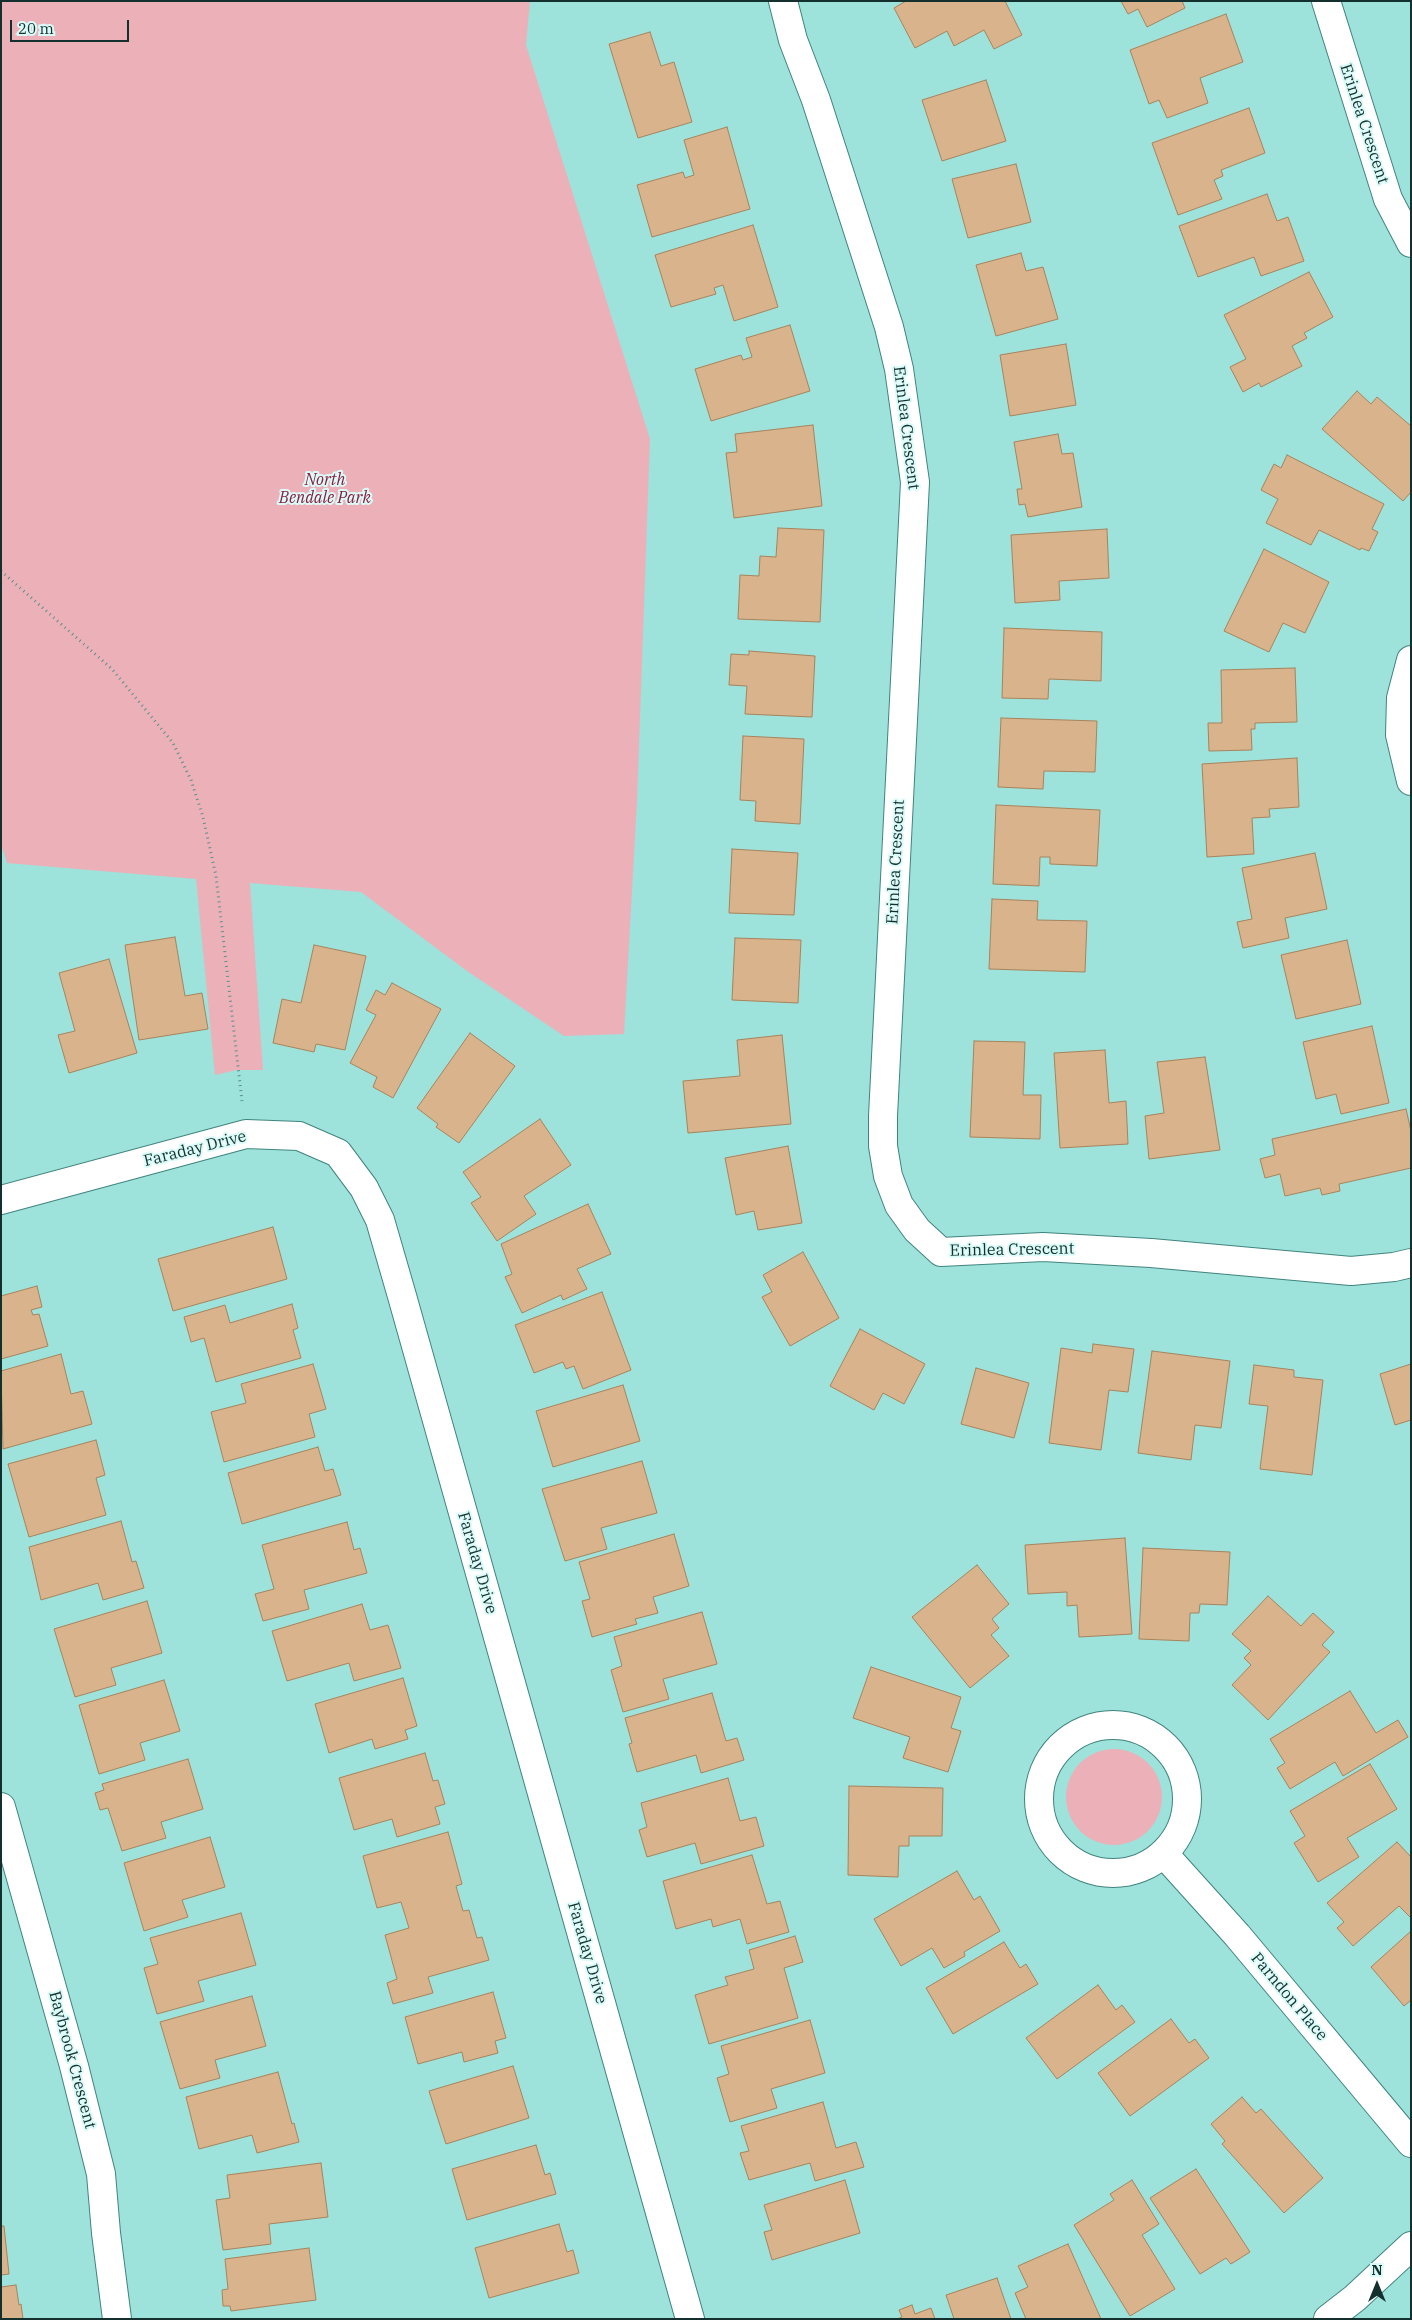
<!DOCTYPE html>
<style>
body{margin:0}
#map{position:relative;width:1412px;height:2320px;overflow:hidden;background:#9de2db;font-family:"IBM Plex Serif",serif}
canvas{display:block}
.frame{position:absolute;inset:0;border:2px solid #14302e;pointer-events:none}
.north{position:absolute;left:1352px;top:2260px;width:50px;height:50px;-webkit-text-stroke:4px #dafbf8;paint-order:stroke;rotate:0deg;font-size:14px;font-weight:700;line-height:20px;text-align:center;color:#14302e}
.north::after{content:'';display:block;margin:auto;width:18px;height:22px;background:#14302e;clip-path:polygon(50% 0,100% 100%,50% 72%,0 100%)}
.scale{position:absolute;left:10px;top:20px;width:119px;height:22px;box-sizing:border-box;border:2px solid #14302e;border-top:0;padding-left:6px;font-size:15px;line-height:18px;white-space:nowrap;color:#14302e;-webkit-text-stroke:4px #dafbf8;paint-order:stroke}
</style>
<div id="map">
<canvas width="1412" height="2320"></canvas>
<div class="frame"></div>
<div class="north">N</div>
<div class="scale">20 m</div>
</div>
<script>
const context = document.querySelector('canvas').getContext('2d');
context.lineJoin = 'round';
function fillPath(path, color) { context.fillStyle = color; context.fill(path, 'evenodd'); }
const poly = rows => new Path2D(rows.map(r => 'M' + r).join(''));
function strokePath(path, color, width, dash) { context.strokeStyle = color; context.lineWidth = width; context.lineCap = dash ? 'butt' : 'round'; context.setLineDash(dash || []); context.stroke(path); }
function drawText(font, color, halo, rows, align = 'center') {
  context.font = font + ' "IBM Plex Serif",serif'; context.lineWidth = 4; context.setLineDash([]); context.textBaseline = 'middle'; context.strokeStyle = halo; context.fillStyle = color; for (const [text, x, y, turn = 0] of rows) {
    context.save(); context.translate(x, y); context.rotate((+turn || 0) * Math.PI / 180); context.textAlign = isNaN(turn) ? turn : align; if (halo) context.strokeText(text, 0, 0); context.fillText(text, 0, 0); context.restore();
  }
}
const green = poly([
 [1,1,530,1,526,45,650,439,637,801,624,1034,564,1036,467,971,361,892,250,883,263,1070,237,1070,215,1075,196,879,7,863,1,844],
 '1066 1797a48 48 0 1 1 96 0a48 48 0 1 1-96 0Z'
]);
const building = poly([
 [906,1,1005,1,1022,35,994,49,984,30,954,46,947,31,915,48,894,8,906,1],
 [1121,1,1182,1,1185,8,1147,27,1138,9,1128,14,1121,1],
 [1226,14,1243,62,1200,78,1208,103,1167,118,1159,100,1149,104,1130,50,1226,14],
 [650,32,661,66,674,62,692,122,638,138,609,44,650,32],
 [986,80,1006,141,942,161,922,100,986,80],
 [1249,108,1265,153,1221,170,1223,176,1214,180,1222,199,1178,215,1152,143,1249,108],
 [727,127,750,209,652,237,637,185,683,172,685,178,694,175,684,140,727,127],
 [1016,164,1031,222,968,238,952,179,1016,164],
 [1267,194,1277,221,1288,217,1304,261,1261,276,1254,257,1198,277,1179,226,1267,194],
 [753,225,778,307,734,321,723,285,714,288,716,294,671,307,655,255,753,225],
 [1021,253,1026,271,1043,267,1058,319,996,336,976,265,1021,253],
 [1309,272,1333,317,1304,333,1307,338,1292,346,1302,366,1261,387,1259,383,1243,392,1230,367,1246,359,1224,315,1309,272],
 [790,325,810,391,711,421,695,369,741,355,743,360,752,357,746,338,790,325],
 [1066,344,1076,405,1010,416,1000,355,1066,344],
 [1357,391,1371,404,1377,397,1411,426,1411,492,1403,501,1322,429,1357,391],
 [813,425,822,506,734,518,726,453,737,452,735,434,813,425],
 [1058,434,1062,454,1073,453,1082,507,1028,517,1025,504,1019,505,1017,489,1022,489,1014,442,1058,434],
 [1287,455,1384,504,1372,529,1378,532,1369,551,1361,548,1360,550,1319,530,1311,545,1266,523,1278,499,1261,490,1274,464,1281,468,1287,455],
 [778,528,824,530,820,622,738,619,740,575,759,576,760,556,776,557,778,528],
 [1107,529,1109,578,1059,581,1060,600,1015,603,1011,535,1107,529],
 [1264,549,1329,582,1305,633,1283,623,1269,652,1224,631,1264,549],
 [1004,628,1102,632,1101,681,1049,679,1048,699,1002,698,1004,628],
 [749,651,815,656,812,717,745,714,747,686,729,685,731,654,749,655,749,651],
 [1295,668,1297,722,1255,723,1255,729,1251,729,1252,750,1209,751,1208,723,1222,723,1221,670,1295,668],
 [1001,718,1097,721,1095,772,1044,771,1043,789,998,787,1001,718],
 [743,736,804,739,800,824,755,821,756,801,740,800,743,736],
 [1297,758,1299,807,1269,809,1270,817,1252,818,1254,854,1207,857,1202,764,1297,758],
 [996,805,1100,810,1097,866,1050,864,1050,857,1040,857,1039,886,993,884,996,805],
 [732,849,798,853,794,915,729,913,732,849],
 [1315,853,1327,909,1285,918,1289,938,1243,948,1237,922,1252,919,1242,868,1315,853],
 [992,899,1038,901,1037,920,1087,921,1085,972,989,969,992,899],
 [175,937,185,996,202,993,208,1029,139,1040,125,945,175,937],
 [735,938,801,940,798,1003,732,1000,735,938],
 [1347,940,1361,1004,1296,1019,1281,955,1347,940],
 [314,945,366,956,345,1050,316,1044,314,1052,273,1043,282,999,301,1003,314,945],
 [109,959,137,1053,69,1073,58,1035,75,1031,59,973,109,959],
 [392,983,441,1009,393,1098,373,1087,377,1077,350,1063,376,1015,366,1010,376,990,385,995,392,983],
 [1372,1026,1389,1103,1341,1114,1336,1094,1316,1099,1303,1042,1372,1026],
 [470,1033,515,1066,459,1143,436,1127,438,1124,417,1108,470,1033],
 [782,1035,791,1124,688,1133,683,1081,740,1076,737,1040,782,1035],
 [974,1041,1025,1042,1023,1095,1041,1095,1040,1139,970,1137,974,1041],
 [1105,1050,1109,1103,1126,1101,1128,1144,1060,1148,1054,1053,1105,1050],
 [1205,1057,1220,1150,1149,1159,1145,1116,1164,1113,1157,1062,1205,1057],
 [1406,1109,1411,1131,1411,1168,1339,1184,1340,1191,1322,1195,1320,1188,1285,1196,1280,1174,1265,1178,1260,1159,1275,1155,1272,1139,1406,1109],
 [540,1119,571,1165,524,1196,536,1214,497,1241,471,1203,481,1197,463,1172,540,1119],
 [788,1146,802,1223,758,1230,754,1211,736,1215,725,1158,788,1146],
 [588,1204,611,1254,577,1269,587,1289,563,1300,561,1295,522,1313,505,1277,512,1274,501,1244,588,1204],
 [273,1227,287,1279,173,1311,158,1259,273,1227],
 [803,1252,839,1318,790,1346,762,1297,772,1292,763,1275,803,1252],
 [37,1286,42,1307,31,1310,33,1315,39,1314,48,1346,1,1359,1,1296,37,1286],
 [602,1292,631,1370,583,1389,574,1366,566,1369,563,1362,534,1373,515,1325,602,1292],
 [292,1304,298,1328,293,1330,301,1358,216,1382,204,1338,191,1342,184,1317,225,1305,230,1323,292,1304],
 [860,1329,925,1364,904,1404,883,1393,874,1410,830,1386,860,1329],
 [1093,1344,1134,1349,1128,1392,1109,1390,1101,1450,1049,1443,1061,1348,1092,1353,1093,1344],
 [1152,1351,1230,1361,1221,1428,1195,1425,1191,1460,1138,1453,1152,1351],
 [61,1354,71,1394,83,1391,92,1424,3,1449,1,1371,61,1354],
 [313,1364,326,1409,309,1414,315,1437,224,1462,211,1412,246,1403,241,1384,313,1364],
 [1411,1364,1411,1420,1395,1425,1380,1374,1411,1364],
 [1254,1365,1294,1370,1294,1377,1323,1380,1312,1475,1260,1469,1268,1406,1249,1404,1254,1365],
 [976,1368,1029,1383,1014,1438,961,1424,976,1368],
 [623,1385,640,1441,553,1467,536,1411,623,1385],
 [96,1440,105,1475,96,1478,106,1515,29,1537,8,1464,96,1440],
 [318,1447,325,1471,333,1469,341,1495,242,1524,228,1473,318,1447],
 [642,1461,657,1513,601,1528,607,1549,565,1561,542,1489,642,1461],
 [121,1521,132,1562,136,1561,144,1588,103,1600,98,1583,41,1600,29,1547,121,1521],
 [347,1522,354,1550,360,1548,367,1573,304,1590,309,1609,263,1621,255,1594,274,1589,262,1545,347,1522],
 [674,1534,689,1586,653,1597,658,1613,635,1619,637,1624,592,1637,582,1601,590,1599,579,1562,674,1534],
 [1125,1538,1132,1634,1079,1637,1077,1605,1067,1606,1067,1592,1028,1594,1025,1545,1125,1538],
 [1143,1548,1230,1552,1227,1605,1200,1604,1199,1613,1190,1613,1189,1641,1139,1639,1143,1548],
 [977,1565,1009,1604,992,1619,999,1628,991,1635,1009,1656,970,1688,912,1617,977,1565],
 [1268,1596,1301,1626,1313,1613,1334,1632,1322,1645,1330,1652,1268,1720,1232,1685,1251,1665,1244,1658,1251,1651,1232,1634,1268,1596],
 [147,1601,162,1653,111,1668,116,1685,75,1697,54,1629,147,1601],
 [362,1604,370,1630,388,1625,401,1668,354,1681,349,1663,287,1681,272,1631,362,1604],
 [702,1612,717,1664,663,1679,669,1699,623,1712,611,1670,622,1666,614,1637,702,1612],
 [871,1667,961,1697,951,1728,961,1731,948,1772,903,1758,910,1737,853,1718,871,1667],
 [403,1678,417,1726,405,1730,408,1739,375,1749,372,1739,329,1753,315,1704,403,1678],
 [164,1680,180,1731,140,1743,145,1760,99,1774,79,1705,164,1680],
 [1350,1691,1376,1733,1398,1720,1408,1737,1343,1776,1335,1762,1290,1789,1277,1768,1285,1763,1270,1739,1350,1691],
 [712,1693,726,1741,737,1738,744,1760,701,1773,696,1755,637,1772,629,1744,632,1743,625,1718,712,1693],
 [425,1753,433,1781,438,1780,445,1804,435,1807,440,1824,397,1837,392,1819,354,1830,339,1778,425,1753],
 [188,1759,203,1809,161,1822,166,1838,122,1851,108,1808,100,1810,95,1793,104,1790,102,1784,188,1759],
 [1370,1764,1397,1809,1347,1838,1359,1857,1318,1882,1294,1843,1305,1836,1290,1811,1370,1764],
 [728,1778,740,1821,756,1817,764,1846,701,1864,695,1843,647,1857,639,1830,647,1827,641,1803,728,1778],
 [849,1786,943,1788,942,1836,909,1836,909,1846,899,1846,898,1877,848,1875,849,1786],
 [448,1832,462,1884,456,1886,463,1911,469,1910,477,1938,482,1937,489,1960,428,1977,433,1993,393,2004,387,1983,397,1979,385,1935,409,1928,401,1902,377,1908,363,1856,448,1832],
 [210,1837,225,1887,182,1900,188,1917,144,1931,124,1863,210,1837],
 [1397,1842,1411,1857,1411,1918,1399,1906,1353,1946,1337,1928,1344,1922,1327,1903,1397,1842],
 [752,1855,767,1904,780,1901,789,1932,747,1944,740,1919,713,1927,711,1919,676,1929,663,1881,752,1855],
 [957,1871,974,1900,980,1896,1000,1931,964,1952,965,1956,944,1968,932,1948,901,1966,874,1919,957,1871],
 [241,1913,256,1965,198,1981,204,2001,157,2014,144,1968,158,1964,150,1938,241,1913],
 [1411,1931,1411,2000,1404,2006,1371,1967,1411,1931],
 [795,1936,803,1962,784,1968,798,2018,709,2044,695,1995,728,1985,725,1977,754,1969,749,1950,795,1936],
 [1004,1942,1020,1968,1026,1964,1038,1984,953,2034,926,1988,1004,1942],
 [1098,1985,1116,2010,1122,2005,1135,2022,1057,2079,1026,2038,1098,1985],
 [493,1992,506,2038,495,2041,498,2053,464,2062,462,2052,418,2064,405,2017,493,1992],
 [252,1996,266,2046,215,2060,220,2078,180,2089,160,2022,252,1996],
 [1171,2019,1189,2043,1195,2039,1209,2058,1130,2116,1098,2073,1171,2019],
 [810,2020,825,2073,771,2089,777,2108,730,2122,717,2078,729,2074,721,2046,810,2020],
 [513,2066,529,2118,446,2144,429,2091,513,2066],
 [278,2072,292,2124,294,2123,299,2142,257,2153,252,2135,199,2149,186,2097,278,2072],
 [1242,2097,1256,2113,1261,2109,1323,2178,1284,2213,1222,2144,1225,2141,1211,2124,1242,2097],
 [823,2102,836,2148,856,2142,864,2167,815,2181,810,2163,749,2180,740,2153,749,2151,741,2126,823,2102],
 [536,2145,545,2175,550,2173,556,2194,467,2220,452,2169,536,2145],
 [321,2163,328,2217,269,2224,271,2244,223,2250,216,2200,230,2198,227,2175,321,2163],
 [1196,2169,1250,2252,1231,2264,1226,2258,1200,2274,1150,2198,1196,2169],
 [845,2180,860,2233,772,2260,764,2232,772,2230,764,2205,845,2180],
 [1132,2180,1159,2224,1142,2235,1175,2289,1130,2316,1074,2225,1114,2200,1110,2194,1132,2180],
 [559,2224,567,2252,573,2250,579,2273,489,2298,475,2248,559,2224],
 [1,2226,4,2226,9,2274,1,2275,1,2226],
 [1068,2244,1101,2319,1026,2319,1015,2293,1028,2287,1018,2266,1068,2244],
 [309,2248,316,2300,231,2311,230,2306,223,2306,222,2290,228,2289,225,2259,309,2248],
 [997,2278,1011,2319,954,2319,946,2295,997,2278],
 [16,2285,19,2305,21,2304,23,2319,1,2319,1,2287,16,2285],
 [912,2305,915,2314,931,2308,935,2319,897,2319,902,2317,899,2310,912,2305]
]);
const path = poly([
 [1,571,112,669,173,743,191,780,203,817,216,876,242,1101]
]);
const minor = poly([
 [783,1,793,40,816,100,889,327,899,369,915,482,883,1116,883,1146,888,1176,899,1205,917,1230,941,1252,1043,1247,1151,1253,1351,1271,1394,1267,1411,1263],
 [1326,1,1388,199,1411,243],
 [1411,660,1401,698,1400,735,1411,781],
 [1,1200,246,1134,299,1136,338,1153,364,1188,380,1220,402,1296,690,2319],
 '1039 1799a74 74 0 1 1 148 0a74 74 0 1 1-148 0Z',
 [1,1807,74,2066,101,2174,106,2233,117,2319],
 [1164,1854,1237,1935,1411,2143]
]);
const tertiary = poly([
 [1328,2319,1355,2298,1411,2246]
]);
const streetNames = [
 ["Erinlea Crescent",1364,124,72],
 ["Erinlea Crescent",906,428,83],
 ["Erinlea Crescent",896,862,-87],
 ["Faraday Drive",195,1149,-14],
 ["Erinlea Crescent",1012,1250,-1],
 ["Faraday Drive",477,1563,74],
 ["Faraday Drive",587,1953,74],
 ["Parndon Place",1289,1997,50],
 ["Baybrook Crescent",72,2060,75]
];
const parkNames = [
 ["North",325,480],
 ["Bendale Park",325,498]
];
fillPath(green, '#ecb0b9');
fillPath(building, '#d9b38b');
strokePath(building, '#a7835c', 1);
strokePath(minor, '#40847e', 30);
strokePath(tertiary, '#40847e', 30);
strokePath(path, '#5d8f8a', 3, [1, 4]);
strokePath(minor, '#fff', 28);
strokePath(tertiary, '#fff', 28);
drawText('16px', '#14302e', '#dafbf8', streetNames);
drawText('italic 16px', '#8b1c3e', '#dafbf8', parkNames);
</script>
